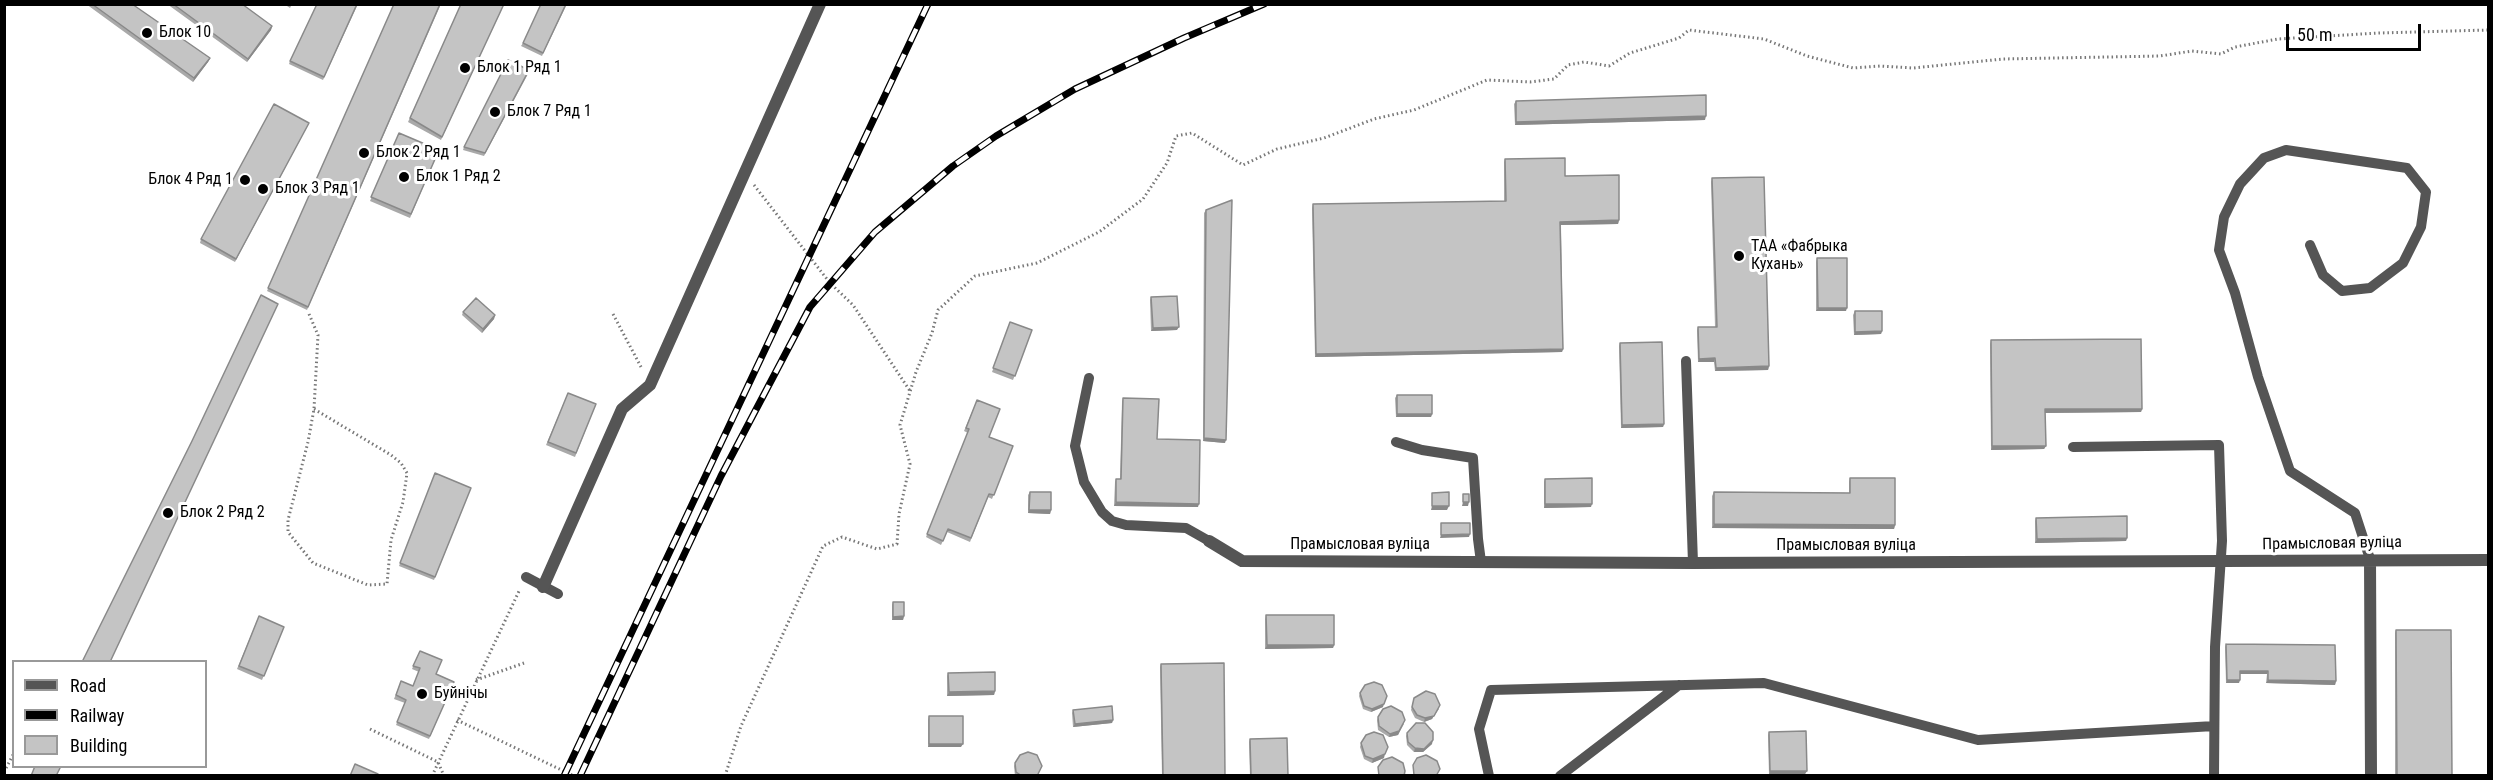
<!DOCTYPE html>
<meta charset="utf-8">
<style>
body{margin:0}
#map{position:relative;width:2493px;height:780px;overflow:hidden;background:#fff;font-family:"Roboto Condensed",sans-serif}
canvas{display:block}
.frame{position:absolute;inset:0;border:6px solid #000;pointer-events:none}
.legend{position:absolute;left:12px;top:660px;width:195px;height:108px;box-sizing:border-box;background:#fff;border:2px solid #999;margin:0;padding:8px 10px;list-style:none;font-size:18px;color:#000}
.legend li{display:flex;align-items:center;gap:12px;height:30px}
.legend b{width:30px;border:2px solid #999}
.scale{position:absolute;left:2286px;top:24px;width:135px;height:27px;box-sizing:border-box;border:3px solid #000;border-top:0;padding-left:8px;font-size:18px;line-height:21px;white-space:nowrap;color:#000;-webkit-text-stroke:4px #fff;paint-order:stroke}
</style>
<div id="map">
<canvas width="2493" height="780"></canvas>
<div class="frame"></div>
<ul class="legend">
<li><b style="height:8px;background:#555"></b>Road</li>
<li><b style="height:8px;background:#000"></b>Railway</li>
<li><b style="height:16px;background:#c4c4c4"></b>Building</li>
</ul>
<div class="scale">50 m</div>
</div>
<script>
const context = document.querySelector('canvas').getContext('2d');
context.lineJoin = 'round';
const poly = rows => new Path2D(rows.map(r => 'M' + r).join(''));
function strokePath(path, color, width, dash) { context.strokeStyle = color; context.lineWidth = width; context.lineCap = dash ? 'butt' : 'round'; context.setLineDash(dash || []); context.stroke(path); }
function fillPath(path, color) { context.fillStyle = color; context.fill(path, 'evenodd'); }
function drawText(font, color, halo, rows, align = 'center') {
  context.font = font + ' "Roboto Condensed",sans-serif'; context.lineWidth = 6; context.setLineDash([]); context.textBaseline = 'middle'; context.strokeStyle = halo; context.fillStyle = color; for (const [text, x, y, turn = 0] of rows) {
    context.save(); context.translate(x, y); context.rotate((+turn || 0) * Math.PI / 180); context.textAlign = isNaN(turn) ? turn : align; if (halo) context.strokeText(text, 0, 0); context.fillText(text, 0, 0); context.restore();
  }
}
const path = poly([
 [754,185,830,283,853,305,910,391],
 [309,314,318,335,314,409,308,442,288,520,288,532,313,563,368,585,387,584,391,540,403,502,407,473,401,463,391,455,314,409],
 [613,314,641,367],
 [476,680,524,663],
 [457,720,574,776],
 [370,729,438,762,444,776],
 [4,772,14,753],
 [432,776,520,589],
 [725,776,741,726,823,546,842,537,877,549,897,544,899,514,910,464,900,425,916,372,932,333,938,310,975,276,1037,263,1099,232,1143,199,1167,163,1176,136,1192,133,1243,165,1277,149,1324,138,1374,119,1414,110,1487,80,1530,82,1554,79,1568,65,1584,62,1609,66,1630,53,1679,38,1689,30,1764,39,1807,56,1853,68,1880,66,1913,68,2003,59,2160,56,2192,51,2221,54,2235,47,2278,39,2379,33,2488,30]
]);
const service = poly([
 [2310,245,2323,275,2342,291,2370,288,2403,263,2421,227,2426,192,2407,168,2286,150,2264,158,2240,184,2224,217,2219,250,2235,293,2258,377,2290,471,2355,513,2370,559],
 [1686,361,1693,563],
 [1089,378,1075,446,1084,482,1102,512,1112,521,1126,525,1186,528,1209,541],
 [1396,442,1422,450,1473,458,1478,539,1481,562],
 [2073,447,2219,445,2222,541,2215,647,2214,776],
 [526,577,558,594],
 [1489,776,1479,729,1491,690,1764,683,1978,740,2214,726],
 [1560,776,1679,685]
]);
const minor = poly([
 [1209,541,1242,561,1693,563,2488,560],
 [2370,559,2371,776],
 [543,587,622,409,650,385,820,4]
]);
const rail = poly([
 [564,776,928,4],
 [580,776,721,476,810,307,875,232,953,166,996,136,1075,89,1184,38,1264,4]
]);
const wall = poly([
 [86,4,132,4,210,58,208,62,193,82],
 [167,4,242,4,272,26,271,30,247,62],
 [284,4,292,4,290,8],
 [358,4,323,80,289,64,290,61],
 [394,4,441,4,307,310,267,291],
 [461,4,504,4,441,140,408,122],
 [567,4,542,56,521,46,523,43],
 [528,74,484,156,463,150,464,147],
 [1516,101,1705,120,1515,125,1514,104],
 [309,123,235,262,200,243,201,239],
 [399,133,439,150,410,218,370,201],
 [1505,159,1565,176,1619,220,1618,224,1561,225,1563,349,1562,352,1315,357,1312,208,1313,204,1504,201,1504,162],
 [1712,178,1769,366,1768,370,1715,371,1714,362,1698,362,1697,330,1698,327,1715,327,1711,182],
 [1206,210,1225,443,1203,441,1204,213],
 [1817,258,1846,311,1816,311,1816,262],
 [1151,297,1177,330,1151,331,1150,300],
 [1855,311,1882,331,1881,334,1854,335,1853,315],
 [463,312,495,315,494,319,482,333,462,315],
 [1010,322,1032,330,1013,380,992,372],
 [1991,340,2142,409,2141,412,2045,413,2046,446,2044,449,1991,450,1990,344],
 [1620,343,1664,424,1663,427,1621,428,1619,346],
 [568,393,596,404,575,457,546,445],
 [1397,395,1432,414,1431,417,1396,417,1395,398],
 [1123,398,1157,439,1198,507,1114,506,1115,482,1116,479,1120,479,1122,402],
 [977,400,989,437,1013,446,992,499,988,497,970,542,947,532,941,545,926,537,968,433,964,431],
 [435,473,471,488,434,580,399,566],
 [1850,478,1895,525,1894,529,1712,528,1712,496,1714,492,1849,493,1849,482],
 [1545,479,1591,507,1544,508,1544,482],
 [1030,492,1051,510,1050,514,1028,513,1028,495],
 [2036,518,2127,538,2126,541,2035,543,2035,521],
 [893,602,904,616,903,620,892,620,892,605],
 [1266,615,1334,645,1333,648,1265,649,1265,619],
 [259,616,284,627,262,680,237,669],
 [2396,630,2452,776,2395,776,2395,633],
 [2226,644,2336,681,2335,685,2266,683,2267,674,2240,674,2239,683,2226,683,2225,647],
 [420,651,436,674,454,682,429,739,396,725,405,703,394,699,401,681,413,686,419,672,412,669],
 [1161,664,1225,776,1162,776,1160,667],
 [948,673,995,691,994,695,947,696,947,676],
 [1360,693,1383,707,1371,712,1363,709,1359,696],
 [1414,698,1439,709,1432,719,1424,722,1415,718,1411,710],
 [1073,710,1113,720,1112,723,1073,727,1072,713],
 [929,716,961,747,928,747,928,720],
 [1378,717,1404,724,1398,735,1389,737,1378,730,1377,720],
 [1769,732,1807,771,1805,774,1769,775,1768,735],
 [1407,733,1432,744,1423,752,1414,752,1407,745,1406,736],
 [1250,739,1288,776,1250,776,1249,742],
 [1361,743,1384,758,1372,763,1364,759,1360,747],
 [1015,763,1042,766,1037,776,1015,776,1014,766]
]);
const shadedWall = poly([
 [272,26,271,30,247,62,248,59],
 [210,58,208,62,193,82,194,78],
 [1706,116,1705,120,1515,125,1516,122],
 [1619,220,1618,224,1559,225,1560,222],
 [1818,308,1847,308,1846,311,1816,311],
 [495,315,494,319,482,333,483,329],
 [1179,327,1177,330,1151,331,1153,328],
 [1882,331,1881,334,1854,335,1855,332],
 [1563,349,1562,352,1315,357,1316,354],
 [1715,358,1714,362,1698,362,1699,359],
 [1769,366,1768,370,1715,371,1716,368],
 [2045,409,2142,409,2141,412,2044,413],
 [1397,414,1432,414,1431,417,1396,417],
 [1664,424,1663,427,1621,428,1622,425],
 [1204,438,1226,440,1225,443,1203,441],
 [1992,446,2046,446,2044,449,1991,450],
 [1116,502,1199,504,1198,507,1114,506],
 [1463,502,1469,502,1468,506,1462,506],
 [1545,504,1592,504,1591,507,1544,508],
 [1432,506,1449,506,1447,510,1431,510],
 [1029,510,1051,510,1050,514,1028,513],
 [1714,524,1895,525,1894,529,1712,528],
 [1470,534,1469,537,1440,538,1441,535],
 [2127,538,2126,541,2035,543,2037,539],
 [904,616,903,620,892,620,893,617],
 [1267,645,1334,645,1333,648,1265,649],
 [2240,671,2268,671,2267,674,2239,674],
 [2227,680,2240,680,2239,683,2226,683],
 [2268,680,2336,681,2335,685,2266,683],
 [995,691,994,695,947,696,949,692],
 [1384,704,1383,707,1371,712,1372,709],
 [1440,705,1432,719,1424,722,1425,718],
 [1113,720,1112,723,1073,727,1075,724],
 [1405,720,1398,735,1389,737,1390,734],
 [1433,740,1432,744,1423,752,1414,752,1415,748],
 [929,744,963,744,961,747,928,747],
 [1385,754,1384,758,1372,763,1373,759],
 [1770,771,1807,771,1805,774,1769,775]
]);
const building = poly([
 [92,4,132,4,210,58,194,78,92,4],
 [173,4,242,4,272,26,248,59,173,4],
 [317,4,357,4,324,77,290,61,317,4],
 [394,4,440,4,308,307,268,288,394,4],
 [461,4,504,4,442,137,410,118,461,4],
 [541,4,566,4,543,53,523,43,541,4],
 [508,60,529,70,485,153,464,147,508,60],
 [1706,95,1706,116,1516,122,1516,101,1706,95],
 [274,104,309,123,236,259,201,239,274,104],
 [399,133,439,150,411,214,371,197,399,133],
 [1565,158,1565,176,1619,175,1619,220,1560,222,1563,349,1316,354,1313,204,1506,201,1505,159,1565,158],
 [1764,177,1769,366,1716,368,1715,358,1699,359,1698,327,1717,327,1712,178,1764,177],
 [1232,200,1226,440,1204,438,1206,210,1232,200],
 [1817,258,1847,258,1847,308,1818,308,1817,258],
 [261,295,278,304,110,662,82,662,192,441,261,295],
 [1177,296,1179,327,1153,328,1151,297,1177,296],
 [476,298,495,315,483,329,463,312,476,298],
 [1855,311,1882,311,1882,331,1855,332,1855,311],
 [1010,322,1032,330,1015,376,993,368,1010,322],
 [2141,339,2142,409,2045,409,2046,446,1992,446,1991,340,2141,339],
 [1662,342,1664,424,1622,425,1620,343,1662,342],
 [568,393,596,404,576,453,548,442,568,393],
 [1397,395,1432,395,1432,414,1397,414,1397,395],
 [1123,398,1159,399,1157,439,1200,440,1199,504,1116,502,1116,479,1121,479,1123,398],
 [977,400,1000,409,989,437,1013,446,994,495,989,494,971,538,948,529,943,541,927,534,969,429,966,428,977,400],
 [435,473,471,488,435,577,400,563,435,473],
 [1592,478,1592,504,1545,504,1545,479,1592,478],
 [1850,478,1895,478,1895,525,1714,524,1714,492,1850,493,1850,478],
 [1030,492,1051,492,1051,510,1029,510,1030,492],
 [1449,492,1449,506,1432,506,1432,493,1449,492],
 [1463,494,1469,494,1469,502,1463,502,1463,494],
 [2127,516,2127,538,2037,539,2036,518,2127,516],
 [1441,523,1470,523,1470,534,1441,535,1441,523],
 [893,602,904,602,904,616,893,617,893,602],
 [1266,615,1334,615,1334,645,1267,645,1266,615],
 [259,616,284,627,264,676,239,666,259,616],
 [2396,630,2451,630,2452,776,2397,776,2396,630],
 [2226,644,2335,645,2336,681,2268,680,2268,671,2240,671,2240,680,2227,680,2226,644],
 [420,651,442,660,436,674,454,682,430,736,397,722,406,700,396,695,401,681,413,686,420,668,413,666,420,651],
 [1224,663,1225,776,1163,776,1161,664,1224,663],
 [995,672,995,691,949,692,948,673,995,672],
 [1374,682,1382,685,1387,696,1384,704,1372,709,1364,706,1360,693,1365,685,1374,682],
 [1426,691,1435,694,1440,705,1434,716,1425,718,1417,715,1412,707,1414,698,1426,691],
 [1112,706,1113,720,1075,724,1073,710,1112,706],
 [1391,706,1402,712,1405,720,1399,731,1390,734,1379,726,1378,717,1383,709,1391,706],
 [929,716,963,716,963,744,929,744,929,716],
 [1416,723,1425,723,1433,732,1433,740,1424,749,1415,748,1408,742,1407,733,1416,723],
 [1806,731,1807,771,1770,771,1769,732,1806,731],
 [1374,732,1383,735,1388,747,1385,754,1373,759,1365,756,1361,743,1366,735,1374,732],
 [1287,738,1288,776,1251,776,1250,739,1287,738],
 [1028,752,1037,755,1042,766,1037,776,1022,776,1016,772,1015,763,1020,755,1028,752],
 [1426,755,1437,761,1440,769,1436,776,1415,776,1414,775,1413,765,1417,758,1426,755],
 [1392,757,1403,763,1405,771,1404,776,1379,776,1378,767,1383,760,1392,757],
 [355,764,378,774,377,776,350,776,355,764],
 [35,766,61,766,56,776,31,776,35,766]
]);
const markers = [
 [147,33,6,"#000"],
 [465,68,6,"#000"],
 [495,112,6,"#000"],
 [364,153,6,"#000"],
 [404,177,6,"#000"],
 [245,180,6,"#000"],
 [263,189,6,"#000"],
 [1739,256,6,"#000"],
 [168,513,6,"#000"],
 [422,694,6,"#000"]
];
const poiNames = [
 ["Блок 10",159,33],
 ["Блок 1 Ряд 1",477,68],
 ["Блок 7 Ряд 1",507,112],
 ["Блок 2 Ряд 1",376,153],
 ["Блок 1 Ряд 2",416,177],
 ["Блок 4 Ряд 1",233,180,"right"],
 ["Блок 3 Ряд 1",275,189],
 ["ТАА «Фабрыка",1751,247],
 ["Кухань»",1751,265],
 ["Блок 2 Ряд 2",180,513],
 ["Буйнічы",434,694]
];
const streetNames = [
 ["Прамысловая вуліца",2332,544,-1],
 ["Прамысловая вуліца",1360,545],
 ["Прамысловая вуліца",1846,546]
];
strokePath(path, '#777', 3, [1.5, 3]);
strokePath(service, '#555', 10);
strokePath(minor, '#555', 12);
strokePath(rail, '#000', 7);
strokePath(rail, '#fff', 4.5, [14]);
fillPath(wall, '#a9a9a9');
fillPath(shadedWall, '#898989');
fillPath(building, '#c4c4c4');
strokePath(building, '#898989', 1.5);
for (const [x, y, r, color] of markers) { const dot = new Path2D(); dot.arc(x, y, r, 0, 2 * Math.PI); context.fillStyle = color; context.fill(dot); strokePath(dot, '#fff', 2); }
drawText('16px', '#000', '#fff', poiNames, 'left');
drawText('16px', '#000', '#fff', streetNames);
</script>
